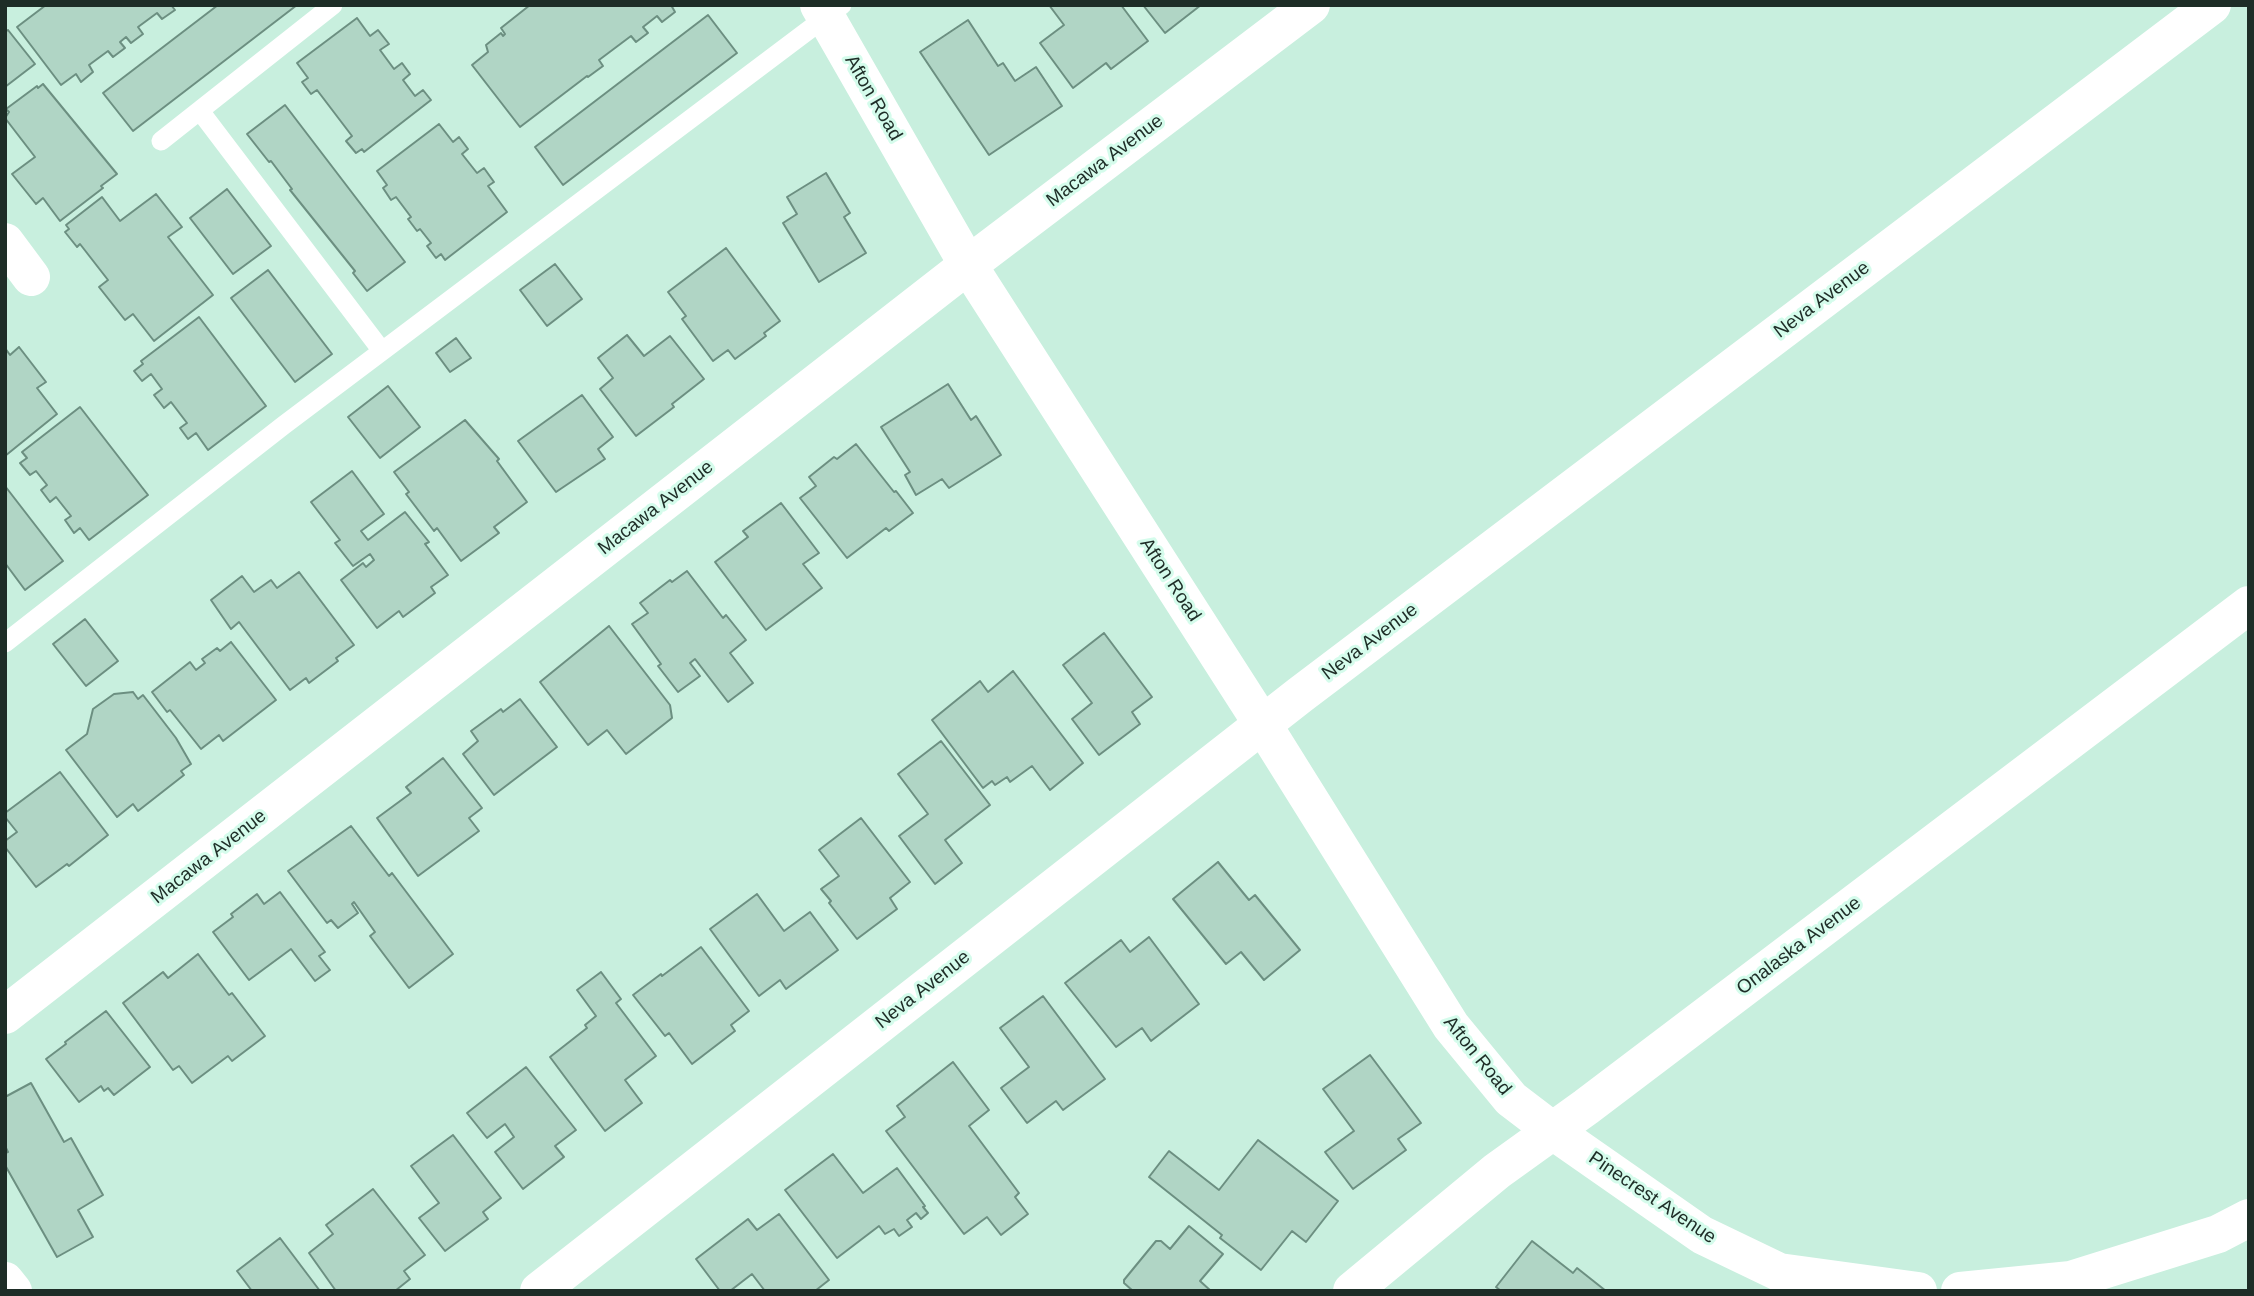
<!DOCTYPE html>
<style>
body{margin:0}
#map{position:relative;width:2254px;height:1296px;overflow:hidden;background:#c8efde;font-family:Arial,sans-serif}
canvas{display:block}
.frame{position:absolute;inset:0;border:7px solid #1e2d27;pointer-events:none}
</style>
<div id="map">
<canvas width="2254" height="1296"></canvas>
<div class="frame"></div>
</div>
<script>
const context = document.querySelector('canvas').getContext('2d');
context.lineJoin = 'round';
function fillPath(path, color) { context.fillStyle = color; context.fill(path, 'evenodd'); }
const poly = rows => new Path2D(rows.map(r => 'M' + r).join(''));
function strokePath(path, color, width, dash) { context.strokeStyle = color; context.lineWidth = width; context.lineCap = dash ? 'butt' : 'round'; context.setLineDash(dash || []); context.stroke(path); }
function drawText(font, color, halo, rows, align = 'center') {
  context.font = font + ' Arial,sans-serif'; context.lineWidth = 6; context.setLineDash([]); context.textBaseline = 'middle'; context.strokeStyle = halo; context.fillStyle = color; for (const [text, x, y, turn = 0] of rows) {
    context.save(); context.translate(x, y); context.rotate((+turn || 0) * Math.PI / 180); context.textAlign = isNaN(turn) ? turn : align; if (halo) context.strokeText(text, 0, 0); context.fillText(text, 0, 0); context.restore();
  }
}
const building = poly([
 [171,5,175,10,162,19,157,13,138,27,143,34,131,43,126,37,120,42,125,48,113,57,108,51,89,65,93,72,81,82,76,74,61,85,17,27,46,5,171,5],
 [218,5,297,5,133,131,103,93,218,5],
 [530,5,671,5,675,12,662,22,657,16,643,27,648,33,636,42,631,36,599,60,603,66,588,77,587,76,520,127,472,65,488,52,486,45,501,33,503,36,505,34,501,28,530,5],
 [1049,5,1121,5,1148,41,1111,69,1106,63,1073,88,1040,43,1064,25,1049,5],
 [1143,5,1201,5,1165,33,1143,5],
 [708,15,737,53,563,185,535,147,708,15],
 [357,18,370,36,378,30,389,44,380,50,394,69,402,63,410,74,403,80,415,96,423,90,431,100,364,152,362,149,356,153,346,141,352,136,317,90,311,94,302,82,308,78,297,63,357,18],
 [968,20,998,66,1003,63,1015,81,1036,67,1062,106,989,155,920,52,968,20],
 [8,30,35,64,5,87,5,32,8,30],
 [43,84,117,174,101,186,103,188,60,221,43,198,36,204,12,174,35,157,5,118,9,112,6,109,37,86,38,88,43,84],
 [285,105,405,262,367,291,353,273,355,271,290,190,292,189,271,161,269,162,247,134,285,105],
 [439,124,453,142,459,137,468,149,462,154,477,173,484,168,494,182,488,186,507,212,445,260,441,254,436,258,427,246,431,243,420,229,417,231,408,219,411,217,396,197,391,200,383,188,387,185,377,171,439,124],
 [826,173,850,213,844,217,866,253,819,282,783,223,797,214,787,197,826,173],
 [227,189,271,246,233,274,190,218,227,189],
 [156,194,182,227,168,237,213,295,154,341,133,314,125,320,99,287,108,280,80,244,77,247,65,232,69,229,66,225,102,197,120,221,156,194],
 [726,248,780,321,764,333,766,336,735,359,728,350,713,361,682,319,686,316,668,292,726,248],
 [555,264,582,299,547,326,520,290,555,264],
 [268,270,332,354,295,382,231,298,268,270],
 [199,317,266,406,208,450,196,433,188,439,180,428,187,423,171,402,164,408,154,395,162,389,151,374,142,381,134,371,143,364,141,361,199,317],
 [627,335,644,356,670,336,704,379,672,404,674,407,636,436,600,389,613,378,598,358,627,335],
 [456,338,471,358,450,372,436,353,456,338],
 [19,347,46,382,37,388,57,414,5,456,5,348,10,355,19,347],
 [948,384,971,420,976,416,1001,455,949,488,942,479,916,495,905,475,910,472,881,427,948,384],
 [388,386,420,427,380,458,348,417,388,386],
 [582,395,613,437,598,449,605,459,556,492,518,441,582,395],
 [80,407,148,495,89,540,80,528,74,533,65,520,71,516,56,497,50,502,41,490,47,485,36,471,30,475,20,463,27,458,22,452,80,407],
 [465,420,499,459,497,461,527,502,494,527,499,533,461,561,437,528,434,531,406,494,409,492,394,472,465,420],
 [856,444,894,492,896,491,913,513,889,531,886,528,847,558,800,498,816,486,809,477,834,457,837,459,856,444],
 [352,471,384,514,361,531,368,540,405,512,429,542,425,544,448,575,431,587,435,593,403,617,399,611,377,628,341,580,363,563,366,567,374,560,370,554,353,566,335,543,340,540,311,502,352,471],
 [5,486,63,561,25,590,5,563,5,486],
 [781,503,819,553,803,564,822,588,766,630,715,562,748,537,743,531,781,503],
 [687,571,723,618,726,615,746,640,730,653,753,683,728,702,695,659,690,663,700,676,678,692,658,666,661,664,632,624,648,613,640,603,670,580,672,582,687,571],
 [299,572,354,645,336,658,338,661,309,683,306,678,290,690,239,622,231,629,211,600,242,576,254,592,271,580,277,588,299,572],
 [85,619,118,661,86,686,53,644,85,619],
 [609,626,670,705,672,718,626,754,607,730,588,745,540,682,609,626],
 [1104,633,1152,697,1132,712,1140,724,1099,755,1072,719,1092,703,1063,665,1104,633],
 [231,642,276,700,223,741,219,735,201,749,170,710,167,712,152,692,190,662,196,670,205,663,202,659,217,648,220,651,231,642],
 [1013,671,1083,763,1050,790,1032,766,1010,782,1007,777,995,785,992,781,983,788,932,720,980,681,988,692,1013,671],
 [133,692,138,699,143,695,176,738,191,764,181,771,184,775,138,811,133,804,117,817,66,750,87,734,93,709,114,694,133,692],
 [520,699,557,747,494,795,463,754,478,741,471,731,501,709,503,712,520,699],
 [941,741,990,805,945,840,962,863,935,884,899,836,928,814,898,774,941,741],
 [443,758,482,808,469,818,479,831,418,876,377,818,411,793,406,787,443,758],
 [60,772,108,835,69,866,67,864,36,887,5,847,5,841,17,832,5,817,5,813,60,772],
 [861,818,910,882,890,898,897,909,857,939,829,903,831,901,821,889,839,876,819,850,861,818],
 [351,826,389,876,392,873,453,954,409,988,370,936,375,932,354,902,352,904,358,913,338,928,331,920,327,923,288,871,351,826],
 [1218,862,1249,900,1255,895,1300,950,1264,980,1241,952,1226,964,1173,899,1218,862],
 [280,892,325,952,319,956,330,970,315,981,291,949,249,980,213,932,233,917,231,914,257,894,264,904,280,892],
 [757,894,784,931,810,912,838,950,786,989,780,980,759,996,710,929,757,894],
 [1149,937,1199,1004,1151,1041,1142,1028,1116,1047,1065,983,1121,940,1130,952,1149,937],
 [701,947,749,1011,731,1025,735,1031,692,1064,669,1033,665,1036,633,995,661,974,662,976,701,947],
 [198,954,229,995,232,993,265,1036,232,1061,228,1056,192,1083,179,1066,173,1070,123,1003,163,972,168,978,198,954],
 [601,972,621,999,616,1003,656,1056,625,1080,642,1103,605,1131,550,1057,587,1028,585,1025,596,1016,577,990,601,972],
 [1043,996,1105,1079,1063,1110,1056,1101,1027,1123,1001,1088,1029,1067,1000,1028,1043,996],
 [106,1011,150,1067,114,1095,108,1088,104,1091,101,1086,79,1102,46,1059,66,1044,65,1042,106,1011],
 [1370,1055,1421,1123,1398,1139,1406,1150,1353,1189,1325,1152,1354,1131,1323,1089,1370,1055],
 [953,1062,989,1110,969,1126,1019,1193,1015,1197,1028,1214,1001,1235,987,1217,964,1234,886,1131,905,1117,897,1106,953,1062],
 [526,1067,576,1130,555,1146,564,1157,523,1189,495,1152,514,1137,505,1124,487,1138,467,1113,526,1067],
 [31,1083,64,1142,71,1138,103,1195,78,1210,93,1237,57,1257,5,1165,5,1153,8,1152,5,1146,5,1097,31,1083],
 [453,1135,501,1198,483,1212,488,1219,445,1251,419,1218,439,1203,411,1166,453,1135],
 [1258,1140,1338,1201,1306,1242,1292,1231,1261,1270,1220,1238,1222,1235,1149,1177,1169,1151,1219,1190,1258,1140],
 [833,1154,863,1193,897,1168,925,1206,923,1207,928,1213,921,1219,916,1213,907,1220,912,1227,899,1236,894,1229,885,1234,879,1226,837,1258,785,1190,833,1154],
 [373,1189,425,1255,404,1271,410,1279,395,1291,336,1291,309,1253,333,1234,326,1225,373,1189],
 [779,1214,829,1280,815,1291,765,1291,752,1274,730,1291,720,1291,696,1259,748,1219,757,1230,779,1214],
 [1189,1226,1223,1254,1200,1281,1211,1291,1133,1291,1124,1283,1124,1280,1156,1241,1161,1241,1170,1249,1189,1226],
 [280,1238,320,1291,252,1291,237,1271,280,1238],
 [1532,1241,1573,1273,1577,1268,1606,1291,1501,1291,1496,1287,1532,1241]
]);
const lane = poly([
 [200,111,382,351],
 [161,141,333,5],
 [5,643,284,425,842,5]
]);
const street = poly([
 [5,242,31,277],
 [5,1015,968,265,1311,5],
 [5,1281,13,1291],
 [539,1291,1300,695,2212,5],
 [1352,1291,1497,1171,1586,1107,2249,605]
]);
const secondary = poly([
 [819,5,968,265,1263,725,1451,1026,1511,1099,1553,1131,1702,1235,1779,1272,1918,1291],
 [1960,1291,2071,1280,2218,1234,2249,1218]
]);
const streetNames = [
 ["Afton Road",873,98,60],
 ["Macawa Avenue",1105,161,-37],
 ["Neva Avenue",1822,300,-37],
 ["Macawa Avenue",656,508,-38],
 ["Afton Road",1170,580,57],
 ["Neva Avenue",1370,642,-37],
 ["Macawa Avenue",209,857,-38],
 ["Onalaska Avenue",1799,946,-37],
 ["Neva Avenue",923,990,-38],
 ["Afton Road",1477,1056,51],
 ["Pinecrest Avenue",1652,1198,34]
];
fillPath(building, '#b0d5c5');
strokePath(building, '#6c8f81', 2);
strokePath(lane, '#fff', 19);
strokePath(street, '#fff', 38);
strokePath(secondary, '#fff', 38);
drawText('19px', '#1e2d27', '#d5fcec', streetNames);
</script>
